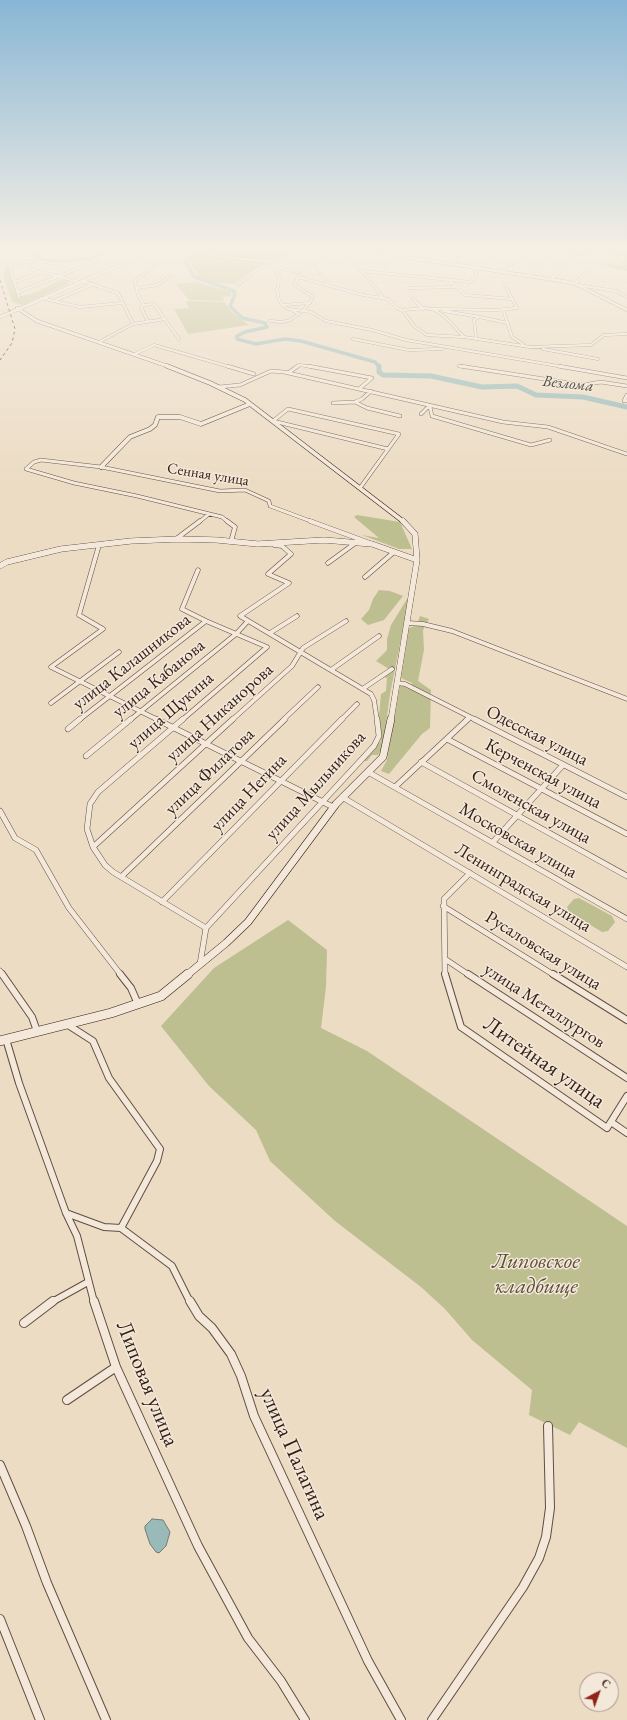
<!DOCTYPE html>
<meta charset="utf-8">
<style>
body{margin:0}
#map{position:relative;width:627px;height:1720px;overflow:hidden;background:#ecdcc4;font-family:"EB Garamond",serif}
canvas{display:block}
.north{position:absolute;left:579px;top:1672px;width:40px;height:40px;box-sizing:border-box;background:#f3e8d9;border:1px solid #a6978b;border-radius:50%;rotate:41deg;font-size:11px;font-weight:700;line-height:16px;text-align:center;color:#321e15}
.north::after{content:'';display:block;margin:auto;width:14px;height:18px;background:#8f2418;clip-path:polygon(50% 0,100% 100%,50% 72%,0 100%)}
</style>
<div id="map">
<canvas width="627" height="1720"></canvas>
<div class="north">С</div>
</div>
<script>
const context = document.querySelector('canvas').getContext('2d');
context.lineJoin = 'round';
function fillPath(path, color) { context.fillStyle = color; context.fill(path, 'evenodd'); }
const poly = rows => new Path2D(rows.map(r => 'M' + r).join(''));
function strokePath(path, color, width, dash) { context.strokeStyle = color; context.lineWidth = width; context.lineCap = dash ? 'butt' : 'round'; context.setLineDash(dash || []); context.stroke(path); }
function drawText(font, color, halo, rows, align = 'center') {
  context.font = font + ' "EB Garamond",serif'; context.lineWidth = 3; context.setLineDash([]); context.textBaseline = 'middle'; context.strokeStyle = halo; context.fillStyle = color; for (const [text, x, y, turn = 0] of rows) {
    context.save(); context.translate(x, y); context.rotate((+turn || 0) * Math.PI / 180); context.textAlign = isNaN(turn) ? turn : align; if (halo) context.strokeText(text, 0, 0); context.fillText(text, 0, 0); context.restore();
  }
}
const green = poly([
 [263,246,302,246,248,273,234,284,209,282,200,278,189,260,208,253,231,253],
 [556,246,572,249,567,246,604,246,627,250,627,271,619,270,594,262,617,265,625,261,625,257,605,253,591,253,585,256,572,254],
 [6,267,9,268,17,294,21,296,37,292,60,280,70,280,67,283,69,284,22,305,12,302,3,274],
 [197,282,231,292,231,296,223,297,224,301,189,300,176,284],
 [187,301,224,302,233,313,249,325,188,334,174,309,189,308,186,303],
 [357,515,400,522,412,549,399,549,362,535,379,538,354,517],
 [379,590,390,591,403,596,384,620,368,625,361,619,369,610,373,599],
 [407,599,409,599,390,694,383,746,378,755,372,755,367,761,363,761,381,741,379,716,381,694,386,691,387,678,383,677,389,669,376,661,387,650,387,639,391,625],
 [420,616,429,619,423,630,424,650,418,681,431,690,430,728,422,734,389,774,381,771,387,760,400,685,412,690,412,683,401,678,409,628,417,625],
 [579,898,612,916,615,922,608,931,602,932,569,912,567,907,574,899],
 [288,920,327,950,326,987,321,1028,367,1051,627,1226,627,1448,579,1422,570,1435,529,1415,532,1390,472,1340,445,1309,421,1287,335,1221,270,1161,256,1130,209,1086,161,1026,214,968]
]);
const water = poly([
 [152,1519,163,1520,170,1532,166,1546,159,1553,156,1552,150,1544,145,1529,145,1526,152,1519]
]);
const riverFar1 = poly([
 [41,246,35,249,33,253,43,260,53,261,90,259,104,252,106,246],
 [49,246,56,246],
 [220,246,189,257,185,261,195,277,234,291,235,294,230,306,242,318,265,323,267,327,245,332,237,336,237,339,256,344,285,339,301,341,375,362,379,367]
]);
const river = poly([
 [379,366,379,372,383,375,431,376,482,387,517,386,536,395,583,397,627,407]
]);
const streetFar5 = poly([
 [341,249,367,277,383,298],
 [208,255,271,262],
 [388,255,387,253,395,246],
 [135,258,157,264,135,281,138,295,144,305],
 [418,260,446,246],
 [448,264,477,246],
 [314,265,329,285],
 [278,268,298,272,319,261,319,259,343,248],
 [30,269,79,282],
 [362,271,470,282,476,277,476,268,507,246],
 [501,272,535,246],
 [386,273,387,262],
 [298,275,295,285,312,296,312,299,303,311],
 [528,276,555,252],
 [298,277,363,295,388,299,397,308,402,310,426,308,435,310,445,317,464,337],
 [551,279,574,258],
 [82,281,118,293,133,324,99,342],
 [450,281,465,295,512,299,505,285],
 [15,282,61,264],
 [574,284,593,265],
 [238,285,256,270,303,246],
 [578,285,616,291,627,297],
 [137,288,157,285,170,276],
 [408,288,456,287],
 [18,292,95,262],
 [19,297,9,265,34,261,61,264],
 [41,298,80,307,122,303],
 [413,299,423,309],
 [54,301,93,284],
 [144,305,154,304,179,339],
 [144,305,141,307,148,322],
 [283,305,310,303],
 [289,309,311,312,326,321,372,330,406,340,564,367],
 [433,309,496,310,517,308,512,299],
 [503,309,512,337,523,344],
 [402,310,415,327,427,335,464,337,530,347,591,345,604,335,627,334],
 [444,311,480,317],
 [270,321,282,322,290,320,299,314,283,306,279,300,277,291,279,279,276,271,283,263,274,261],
 [133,324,165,319],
 [476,338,474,320,479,317,508,323],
 [353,339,409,350,442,349],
 [543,349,598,359],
 [135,354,154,345,230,367],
 [459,366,466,367],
 [296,367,299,365,313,367]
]);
const streetFar4 = poly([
 [227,366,254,374],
 [308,366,372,378,359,389],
 [460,366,583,385,601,382,627,386],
 [558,366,627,378],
 [288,373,298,366],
 [219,387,240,385,271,371,284,372,503,422,548,427,627,454],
 [627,395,624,401,627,401],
 [355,402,367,408,400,416],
 [333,403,355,402,362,399,371,391],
 [430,407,432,416,531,445,550,440],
 [421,414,430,405],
 [26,469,34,462,41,460,101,467,220,491,245,490,269,501,270,506,313,522],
 [26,469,74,483,137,496,222,517,228,522],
 [360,488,399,434,288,409,273,421,388,449],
 [199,522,209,514]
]);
const streetFar3 = poly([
 [227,521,235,527,232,538,233,541],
 [310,521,370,543],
 [176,539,200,521],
 [99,545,79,615,103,629,51,667,158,720],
 [274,545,282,546,291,554,268,574,289,583,240,616,371,694,374,700,377,720],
 [328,563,354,544],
 [198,570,182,609,206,621],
 [365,577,394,552],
 [408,623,423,624,452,631,627,699],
 [270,633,297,616],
 [331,670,379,636],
 [397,683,405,684,476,720],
 [364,688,392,669],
 [51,703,119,652],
 [79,720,206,621,267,647,182,720],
 [130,720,236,634,248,621],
 [232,720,292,666,303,648,346,621],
 [283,720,318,687],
 [341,720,357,704],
 [466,720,470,717]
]);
const streetFar2 = poly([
 [156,719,333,807],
 [183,719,98,792,90,804,87,829,93,847,105,865,113,872,206,928],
 [474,719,627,797],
 [68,729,80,719],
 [447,739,627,834],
 [86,756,131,719],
 [421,762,627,876],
 [368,772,627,919],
 [395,787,468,719],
 [342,797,627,967],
 [0,811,15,838,36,850,69,908,121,975],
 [493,842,563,765],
 [93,847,233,719],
 [121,877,285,719],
 [162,902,342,719],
 [443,906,554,975],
 [206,928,374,746,379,736,377,719],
 [445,959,469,975],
 [200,964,206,928],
 [0,971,3,975],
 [445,975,444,899,470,873]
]);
const streetFar1 = poly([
 [2,974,32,1017,37,1031],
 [120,974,131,988,138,1004],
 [445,974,461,1027,607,1128,627,1096],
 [468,974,627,1078],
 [553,974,627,1020],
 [68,1025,93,1041,109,1078,160,1149,157,1161,121,1228],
 [6,1039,19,1083,66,1213,77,1236,94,1302],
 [611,1122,627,1133],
 [66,1213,104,1227,121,1228,172,1266,190,1302],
 [52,1302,88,1282]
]);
const street = poly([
 [94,1301,116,1367,198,1546,248,1638,281,1681,305,1720],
 [190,1301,199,1316,212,1328,231,1354,241,1376,254,1416,368,1661,401,1720],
 [24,1323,53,1301],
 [67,1400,116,1367],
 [0,1465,26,1526,47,1583,106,1720],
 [0,1619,40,1720],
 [432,1720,523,1587,539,1558,546,1537,550,1508,548,1426]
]);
const secondaryFar4 = poly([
 [333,246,568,282,578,285,627,310],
 [17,308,37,321,170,367],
 [0,317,139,257,154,246]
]);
const secondaryFar3 = poly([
 [167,366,210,383,245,400,404,522],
 [101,467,130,437,150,429,155,425,158,417,180,417,201,424,250,404]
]);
const secondaryFar2 = poly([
 [0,566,7,562,61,549,131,541,179,539,217,540,258,544,324,540,372,544,417,560],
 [391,720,417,560,415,534,403,521]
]);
const secondaryFar1 = poly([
 [187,975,226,943,248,922,336,804,383,757,391,719]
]);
const secondary = poly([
 [0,1041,111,1013,161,996,188,974]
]);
const rail = poly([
 [0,280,15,329,12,343,0,360]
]);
const farStreetnames = [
 ["Сенная улица",208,475,9]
];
const farWaternames = [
 ["Везлома",568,384,6]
];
const streetNames = [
 ["улица Калашникова",132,662,-38],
 ["улица Кабанова",159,679,-39],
 ["улица Щукина",171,711,-41],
 ["улица Никанорова",220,713,-42],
 ["Одесская улица",537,736,27],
 ["улица Филатова",210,772,-44],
 ["Керченская улица",543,774,28],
 ["улица Мыльникова",316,786,-48],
 ["улица Негина",249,793,-46],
 ["Смоленская улица",531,807,29],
 ["Московская улица",518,841,30],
 ["Ленинградская улица",523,888,31],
 ["Русаловская улица",543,951,32],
 ["улица Металлургов",544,1006,33]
];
const nearStreetnames = [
 ["Литейная улица",544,1063,35],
 ["Липовая улица",147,1384,68],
 ["улица Палагина",294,1454,66]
];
const nearParknames = [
 ["Липовское",536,1262],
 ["кладбище",536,1287]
];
fillPath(green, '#bdbf90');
fillPath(water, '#99bab9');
strokePath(water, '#707c77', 1);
strokePath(riverFar1, '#99bab9', 3.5);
strokePath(river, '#99bab9', 5);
strokePath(streetFar5, '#604e41', 3);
strokePath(streetFar4, '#604e41', 4);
strokePath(streetFar3, '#604e41', 5);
strokePath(streetFar2, '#604e41', 6);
strokePath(streetFar1, '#604e41', 8);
strokePath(street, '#604e41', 10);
strokePath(secondaryFar4, '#321e15', 3.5);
strokePath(secondaryFar3, '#321e15', 5);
strokePath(secondaryFar2, '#321e15', 6);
strokePath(secondaryFar1, '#321e15', 8);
strokePath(secondary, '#321e15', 10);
strokePath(streetFar5, '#f3e8d9', 2.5);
strokePath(streetFar4, '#f3e8d9', 3);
strokePath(streetFar3, '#f3e8d9', 4);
strokePath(streetFar2, '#f3e8d9', 5);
strokePath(streetFar1, '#f3e8d9', 6);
strokePath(street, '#f3e8d9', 8);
strokePath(secondaryFar4, '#f3e8d9', 3);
strokePath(secondaryFar3, '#f3e8d9', 4);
strokePath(secondaryFar2, '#f3e8d9', 5.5);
strokePath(secondaryFar1, '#f3e8d9', 7);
strokePath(secondary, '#f3e8d9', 9);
strokePath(rail, '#321e15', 1, [3, 3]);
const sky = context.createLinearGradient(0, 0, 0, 487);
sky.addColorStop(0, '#88b6d5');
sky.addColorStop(0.51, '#f6efe4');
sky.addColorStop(1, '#f6efe400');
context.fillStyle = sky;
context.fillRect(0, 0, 627, 487);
drawText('15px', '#321e15', '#f3e8d9', farStreetnames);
drawText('italic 16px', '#514d46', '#f3e8d9', farWaternames);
drawText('18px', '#321e15', '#f3e8d9', streetNames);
drawText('22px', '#321e15', '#f3e8d9', nearStreetnames);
drawText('italic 22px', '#5c4e3a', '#f3e8d9', nearParknames);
</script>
